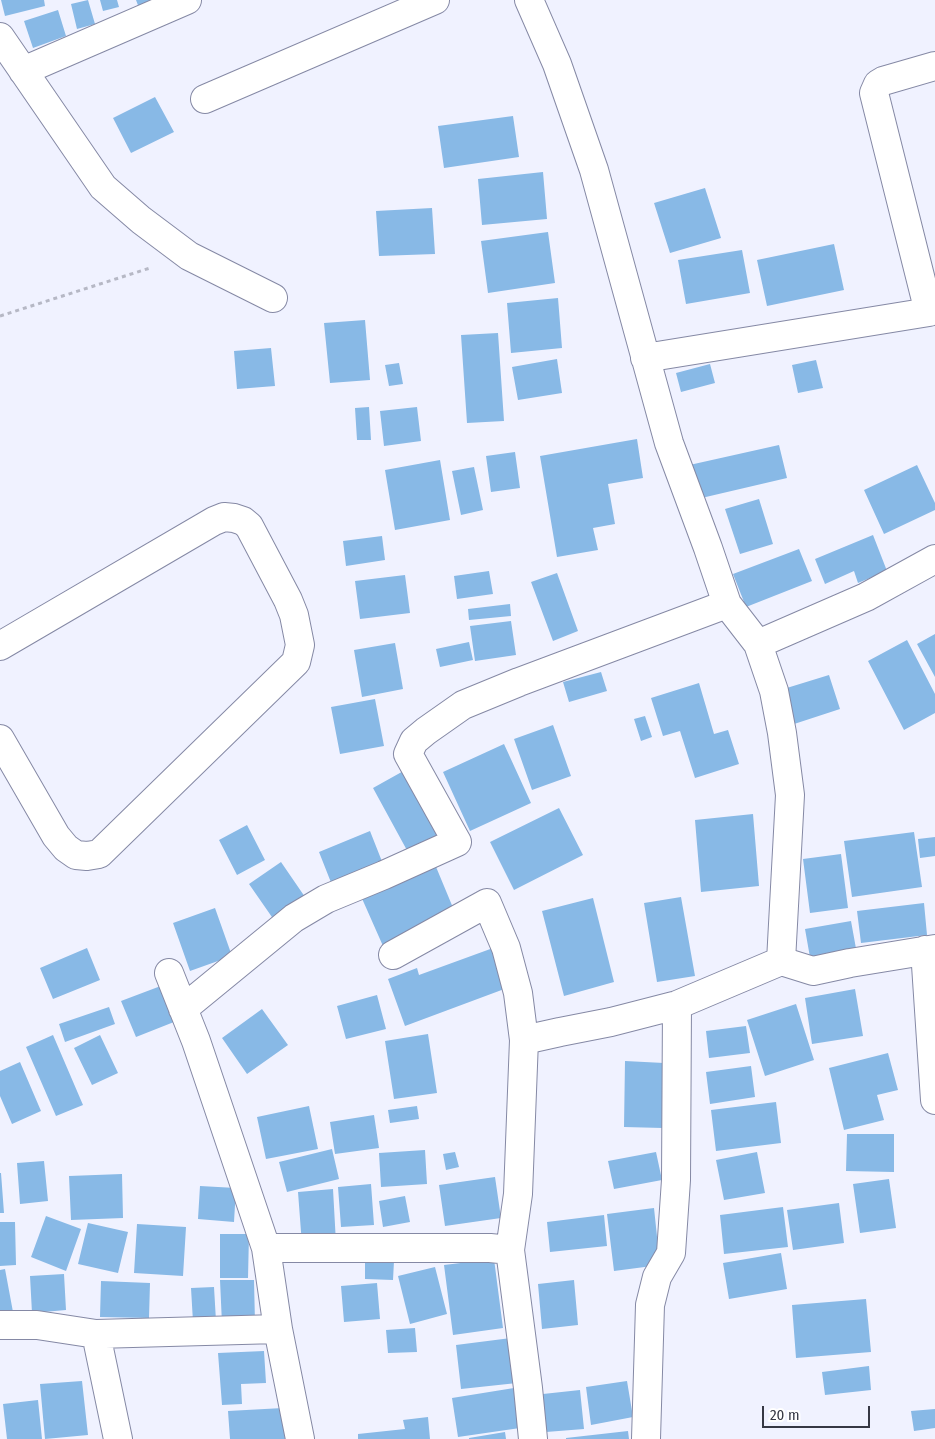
<!DOCTYPE html>
<style>
body{margin:0}
#map{position:relative;width:935px;height:1439px;overflow:hidden;background:#f0f2ff;font-family:"Fira Sans Condensed",sans-serif}
canvas{display:block}
.scale{position:absolute;left:762px;top:1406px;width:108px;height:22px;box-sizing:border-box;border:2px solid #363844;border-top:0;padding-left:6px;font-size:15px;line-height:18px;white-space:nowrap;color:#363844;-webkit-text-stroke:4px #fff;paint-order:stroke}
</style>
<div id="map">
<canvas width="935" height="1439"></canvas>
<div class="scale">20 m</div>
</div>
<script>
const context = document.querySelector('canvas').getContext('2d');
context.lineJoin = 'round';
function fillPath(path, color) { context.fillStyle = color; context.fill(path, 'evenodd'); }
const poly = rows => new Path2D(rows.map(r => 'M' + r).join(''));
function strokePath(path, color, width, dash) { context.strokeStyle = color; context.lineWidth = width; context.lineCap = dash ? 'butt' : 'round'; context.setLineDash(dash || []); context.stroke(path); }
const building = poly([
 [1,0,44,0,45,6,5,16],
 [88,0,95,24,77,29,71,4],
 [100,0,117,0,119,7,103,11],
 [136,0,160,0,139,8],
 [58,10,66,36,33,48,24,21],
 [155,97,174,132,131,153,113,118],
 [513,116,519,157,444,168,438,126],
 [543,172,547,219,482,225,478,179],
 [705,188,721,238,670,253,654,203],
 [432,208,435,254,379,256,376,211],
 [548,232,555,283,488,293,481,241],
 [834,244,844,290,767,306,757,260],
 [742,250,750,293,686,304,678,260],
 [558,298,562,348,511,353,507,303],
 [365,320,370,380,330,383,324,323],
 [498,333,504,421,467,423,461,335],
 [271,348,275,386,237,389,234,351],
 [557,359,562,393,518,400,512,367],
 [816,360,823,388,798,393,792,365],
 [399,363,403,384,389,386,385,365],
 [710,364,715,383,681,392,676,373],
 [369,407,371,440,357,440,355,408],
 [417,407,421,441,384,446,380,411],
 [637,439,643,478,608,484,615,524,593,528,598,550,557,557,540,456],
 [779,445,787,478,693,500,685,466],
 [515,452,520,488,491,492,486,456],
 [440,460,450,520,395,530,385,470],
 [917,465,935,503,935,510,884,534,864,490],
 [474,467,483,510,461,515,452,471],
 [759,499,773,544,740,554,725,509],
 [873,535,887,571,858,583,854,571,825,584,815,559],
 [382,536,385,560,346,566,343,541],
 [799,549,812,581,746,607,733,574],
 [489,571,493,594,457,599,454,576],
 [557,573,578,631,553,641,531,582],
 [405,575,410,613,360,619,355,581],
 [510,604,511,616,469,620,468,609],
 [511,621,516,655,475,661,470,626],
 [935,634,935,677,917,644],
 [907,640,935,694,935,713,904,730,868,661],
 [469,642,473,660,440,667,436,649],
 [395,643,403,689,362,697,354,650],
 [601,672,607,691,569,702,563,682],
 [829,675,840,709,788,726,777,691],
 [699,683,714,734,728,730,739,764,695,778,680,731,663,736,651,698],
 [375,699,384,746,340,754,331,707],
 [645,716,652,737,641,741,634,719],
 [553,725,571,776,532,790,514,739],
 [504,744,531,803,470,831,443,772],
 [407,769,444,835,409,854,373,788],
 [559,808,583,855,514,890,490,842],
 [753,814,759,886,701,892,695,820],
 [247,825,265,860,237,875,219,840],
 [370,831,383,864,332,885,319,852],
 [914,832,922,887,852,897,844,841],
 [935,837,935,856,920,858,918,839],
 [841,854,848,908,810,913,803,859],
 [281,862,305,897,274,920,249,884],
 [434,862,456,915,383,946,360,894],
 [681,897,695,976,657,982,644,903],
 [593,898,614,982,564,996,542,911],
 [924,903,927,935,861,943,857,911],
 [215,908,232,956,190,971,173,923],
 [851,921,857,954,811,963,805,929],
 [87,948,100,980,53,999,40,968],
 [493,948,507,988,405,1026,388,979,417,968,419,975],
 [166,984,179,1020,136,1037,121,1001],
 [855,989,863,1036,812,1044,805,998],
 [377,995,386,1029,346,1039,337,1006],
 [796,1004,814,1060,765,1076,747,1020],
 [109,1007,115,1024,65,1042,59,1024],
 [262,1009,288,1045,247,1074,222,1038],
 [746,1026,750,1053,709,1058,706,1031],
 [428,1034,437,1093,394,1099,385,1041],
 [53,1035,83,1105,56,1116,26,1047],
 [100,1035,118,1073,92,1085,74,1048],
 [888,1053,898,1090,877,1095,884,1120,844,1130,829,1068],
 [625,1061,664,1063,663,1128,624,1127],
 [20,1062,41,1111,12,1124,0,1096,0,1071],
 [751,1066,755,1097,710,1104,706,1072],
 [776,1102,781,1143,716,1151,711,1110],
 [309,1106,318,1149,266,1159,257,1117],
 [417,1106,419,1119,390,1123,388,1110],
 [374,1115,379,1148,335,1154,330,1122],
 [847,1134,894,1134,894,1172,846,1171],
 [332,1149,339,1179,287,1192,279,1162],
 [425,1150,427,1184,381,1187,379,1153],
 [455,1152,459,1167,446,1170,443,1154],
 [656,1152,662,1180,614,1189,608,1161],
 [757,1152,765,1193,724,1200,716,1160],
 [44,1161,48,1201,20,1204,17,1163],
 [0,1173,1,1173,4,1213,0,1213],
 [122,1174,123,1218,71,1220,69,1176],
 [495,1177,501,1218,445,1226,439,1185],
 [889,1179,896,1228,860,1233,853,1184],
 [371,1184,374,1225,341,1227,338,1187],
 [200,1186,236,1188,234,1222,198,1219],
 [333,1189,336,1243,302,1245,298,1192],
 [405,1196,410,1222,383,1227,379,1201],
 [839,1203,844,1243,793,1250,787,1210],
 [783,1207,788,1247,724,1254,720,1215],
 [654,1208,660,1265,614,1271,607,1214],
 [604,1215,607,1246,550,1252,547,1222],
 [46,1216,81,1229,66,1271,31,1257],
 [0,1222,15,1222,16,1265,0,1266],
 [88,1223,128,1232,118,1273,78,1264],
 [137,1224,186,1227,183,1276,134,1273],
 [220,1234,249,1234,248,1278,220,1278],
 [781,1253,787,1289,729,1299,723,1263],
 [494,1259,503,1328,453,1335,444,1265],
 [365,1260,394,1261,393,1280,365,1279],
 [435,1267,447,1314,410,1324,398,1276],
 [5,1269,13,1312,0,1314,0,1270],
 [64,1274,66,1310,32,1313,30,1276],
 [220,1280,254,1280,255,1323,222,1324],
 [574,1280,578,1325,542,1329,538,1284],
 [101,1281,150,1283,149,1318,100,1317],
 [377,1283,380,1319,344,1322,341,1286],
 [214,1287,216,1321,193,1322,191,1288],
 [866,1299,871,1352,796,1358,792,1305],
 [415,1328,417,1352,388,1353,386,1330],
 [511,1338,517,1383,461,1389,456,1345],
 [264,1351,266,1383,241,1384,242,1404,222,1405,218,1353],
 [869,1366,871,1390,825,1395,822,1372],
 [82,1381,88,1435,45,1439,40,1384],
 [627,1381,633,1417,591,1425,586,1387],
 [514,1388,520,1428,458,1437,452,1398],
 [580,1390,584,1429,546,1432,543,1394],
 [38,1400,42,1439,7,1439,3,1404],
 [283,1408,285,1439,230,1439,228,1411],
 [935,1409,935,1428,914,1431,911,1411],
 [428,1417,430,1439,358,1439,358,1434,405,1429,403,1420],
 [628,1431,629,1439,566,1439,566,1438],
 [505,1432,506,1439,469,1439,469,1438]
]);
const path = poly([
 [0,316,150,268]
]);
const minor = poly([
 [529,0,557,64,594,170,669,443,708,548,727,604,758,644,774,691,782,733,790,795,781,961],
 [0,37,103,187,141,220,189,256,273,298],
 [23,71,187,0],
 [205,99,435,0],
 [645,358,929,312,874,93,878,84,883,81,935,66],
 [758,644,866,597,935,559],
 [0,646,214,521,224,517,234,518,243,521,249,526,288,600,294,615,300,645,296,662,99,854,87,856,76,855,66,848,56,836,0,739],
 [925,950,935,1100],
 [393,955,487,903,506,948,518,993,524,1040],
 [169,973,196,1041,266,1248,278,1329,300,1439],
 [183,1009,294,918,326,899,384,875,457,842,408,754,414,741,426,731,463,705,519,682,727,604],
 [266,1248,490,1248,510,1250,518,1194,524,1040,560,1032,611,1022,677,1005,781,961,813,971,850,963,935,949],
 [510,1250,528,1388,533,1439],
 [0,1325,37,1325,96,1334,278,1329],
 [96,1334,118,1439],
 [646,1439,650,1305,657,1277,671,1253,676,1180,677,1005]
]);
fillPath(building, '#88b9e6');
strokePath(minor, '#8589a5', 30);
strokePath(path, '#b6b8c5', 3, [4, 4]);
strokePath(minor, '#fff', 28);
</script>
